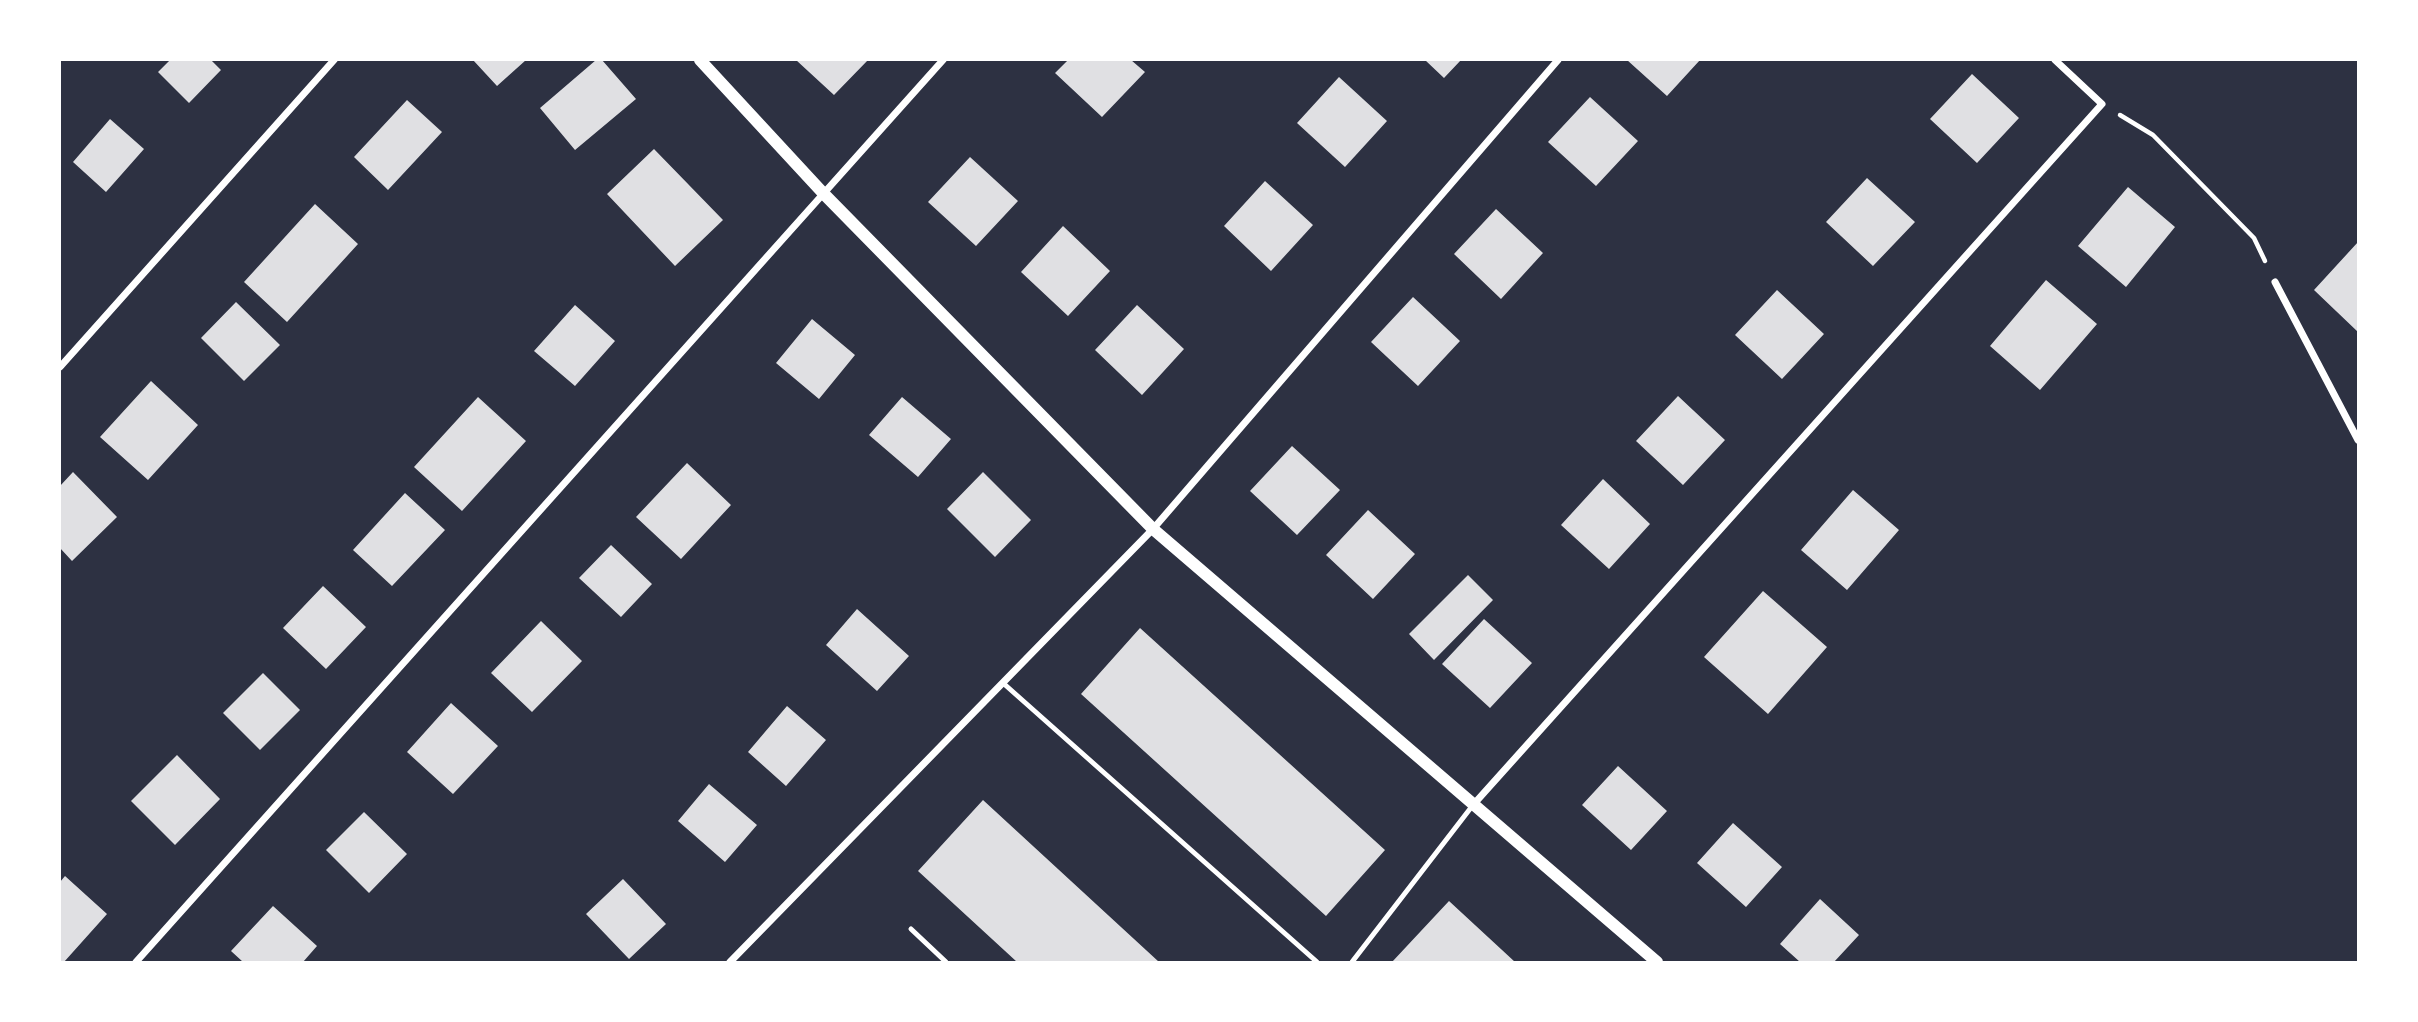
<!DOCTYPE html>
<style>
body{margin:0}
#map{position:relative;width:2418px;height:1022px;overflow:hidden;background:#2d3142;font-family:"Exo 2",sans-serif}
canvas{display:block}
.frame{position:absolute;inset:0;border:61px solid #fff;pointer-events:none}
</style>
<div id="map">
<canvas width="2418" height="1022"></canvas>
<div class="frame"></div>
</div>
<script>
const context = document.querySelector('canvas').getContext('2d');
context.lineJoin = 'round';
function fillPath(path, color) { context.fillStyle = color; context.fill(path, 'evenodd'); }
const poly = rows => new Path2D(rows.map(r => 'M' + r).join(''));
function strokePath(path, color, width, dash) { context.strokeStyle = color; context.lineWidth = width; context.lineCap = dash ? 'butt' : 'round'; context.setLineDash(dash || []); context.stroke(path); }
const building = poly([
 [170,60,211,60,221,70,189,103,158,72],
 [473,60,526,60,497,86],
 [596,60,602,60,636,99,575,150,540,108],
 [796,60,868,60,834,95],
 [1068,60,1131,60,1145,72,1102,117,1055,73],
 [1425,60,1461,60,1444,78],
 [1627,60,1700,60,1667,96],
 [1972,74,2019,118,1977,163,1930,119],
 [1339,77,1387,121,1345,167,1297,123],
 [1590,97,1638,141,1596,186,1548,142],
 [407,100,442,132,388,190,354,157],
 [110,119,144,149,106,192,73,162],
 [654,149,723,220,675,266,607,194],
 [970,157,1018,201,976,246,928,202],
 [1867,178,1915,222,1873,266,1826,222],
 [1265,181,1313,225,1271,271,1224,226],
 [2128,187,2175,227,2126,287,2078,246],
 [315,204,358,244,287,322,244,282],
 [1496,209,1543,253,1501,299,1454,254],
 [1063,226,1110,271,1068,316,1021,272],
 [2358,242,2358,332,2314,290],
 [2046,280,2097,324,2040,390,1990,346],
 [1777,290,1824,334,1782,379,1735,335],
 [1413,297,1460,341,1418,386,1371,342],
 [236,302,280,345,244,381,201,338],
 [575,305,615,341,575,386,534,351],
 [1137,305,1184,349,1142,395,1095,350],
 [812,319,855,355,819,399,776,363],
 [151,381,198,425,148,480,100,437],
 [1678,396,1725,440,1683,485,1636,441],
 [478,397,526,441,462,511,414,467],
 [902,397,951,439,918,477,869,435],
 [1292,446,1340,490,1297,535,1250,491],
 [687,463,731,505,681,559,636,517],
 [73,472,117,517,72,561,60,548,60,486],
 [983,472,1031,520,995,557,947,509],
 [1603,479,1650,524,1609,569,1561,525],
 [1853,490,1899,530,1847,590,1801,550],
 [405,493,445,530,392,586,353,550],
 [1368,510,1415,554,1373,599,1326,555],
 [611,545,652,584,621,617,579,578],
 [1468,575,1493,600,1434,660,1409,634],
 [323,586,366,627,326,669,283,628],
 [1763,591,1827,647,1768,714,1704,657],
 [857,609,909,656,877,691,826,645],
 [1484,619,1532,663,1490,708,1442,664],
 [541,621,582,661,532,712,491,673],
 [1140,628,1385,850,1326,916,1081,694],
 [263,673,300,710,260,750,223,713],
 [451,703,498,746,453,794,407,752],
 [787,706,826,740,786,786,748,752],
 [177,755,220,799,175,845,131,801],
 [1618,766,1667,811,1631,850,1582,805],
 [709,784,757,825,725,862,678,821],
 [983,800,1159,962,1017,962,918,871],
 [364,812,407,854,369,893,326,850],
 [1733,823,1782,867,1746,907,1697,863],
 [65,876,107,914,64,962,60,962,60,882],
 [623,879,666,924,629,959,586,914],
 [1820,899,1859,935,1834,962,1800,962,1780,944],
 [1449,901,1515,962,1392,962],
 [273,906,317,946,303,962,243,962,231,951]
]);
const path = poly([
 [2120,115,2153,135,2254,238,2265,261]
]);
const service = poly([
 [1003,683,1317,962],
 [911,929,946,962],
 [1352,962,1473,805]
]);
const minor = poly([
 [2275,282,2358,440],
 [60,367,334,60],
 [1473,805,2102,104,2055,60],
 [136,962,943,60],
 [730,962,1153,529,1558,60]
]);
const tertiary = poly([
 [700,60,823,193,1153,529,1657,962]
]);
fillPath(building, '#e0e0e3');
strokePath(path, '#fff', 4.5);
strokePath(service, '#fff', 5);
strokePath(minor, '#fff', 7);
strokePath(tertiary, '#fff', 12);
</script>
